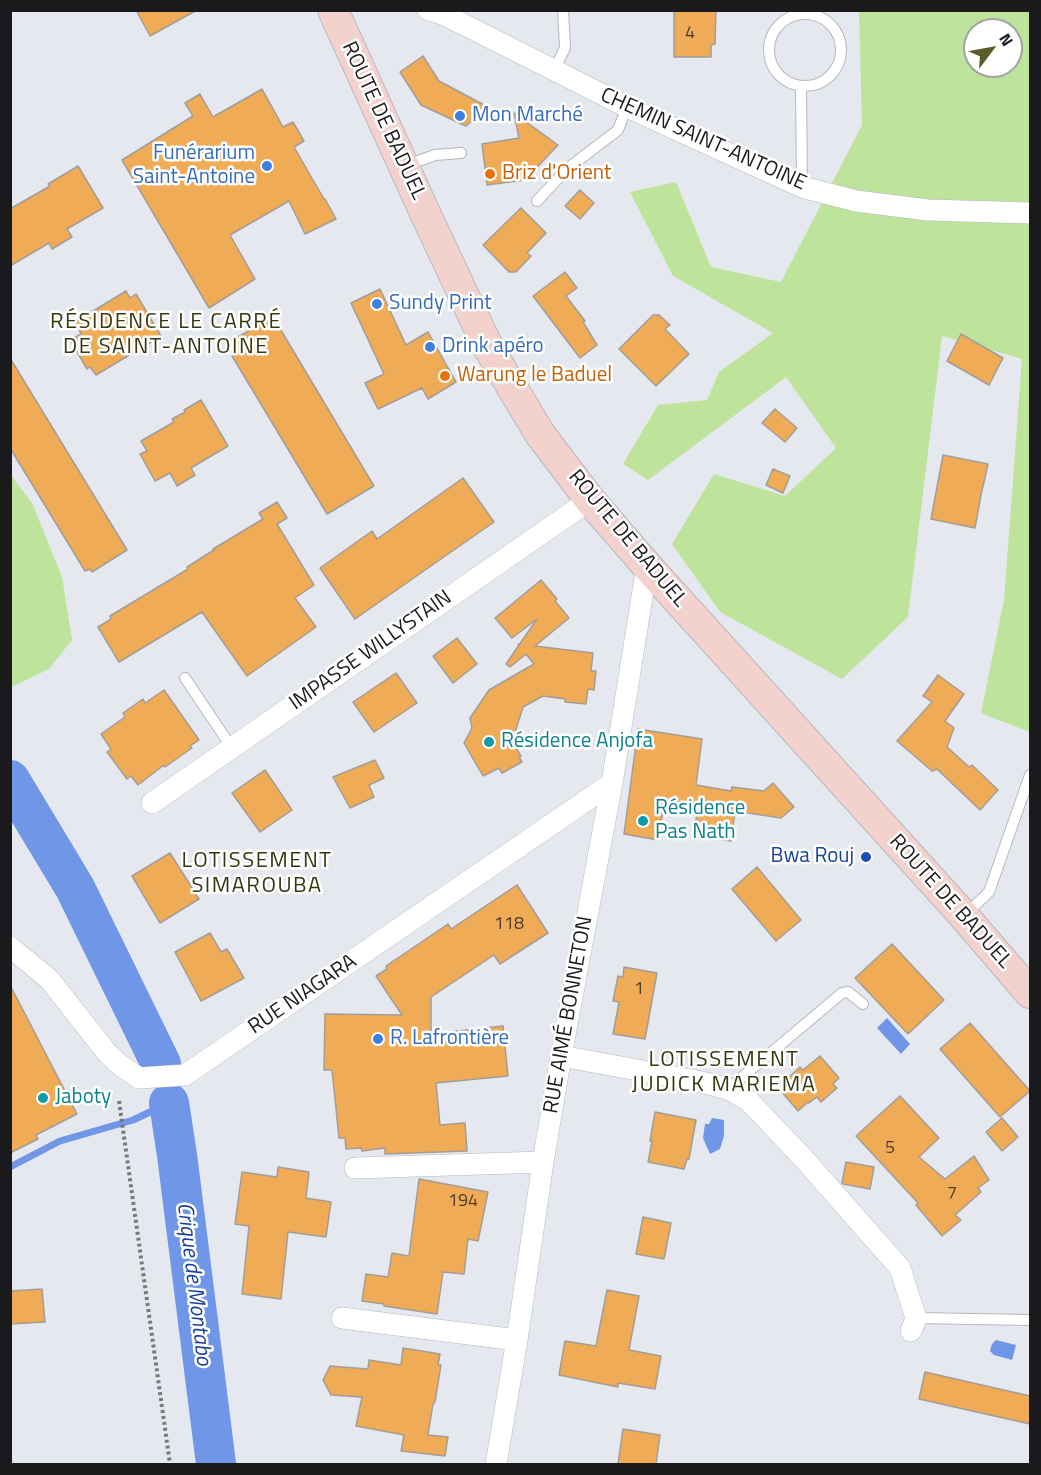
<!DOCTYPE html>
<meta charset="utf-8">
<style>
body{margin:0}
#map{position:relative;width:1041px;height:1475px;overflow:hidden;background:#e6e8ef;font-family:"Titillium Web",sans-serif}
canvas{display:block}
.frame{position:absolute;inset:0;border:12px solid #1a1a1d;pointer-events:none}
.north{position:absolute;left:963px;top:18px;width:60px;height:60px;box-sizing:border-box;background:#fff;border:2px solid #a3a3a5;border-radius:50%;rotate:58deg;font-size:16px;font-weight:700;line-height:24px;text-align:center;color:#1a1a1d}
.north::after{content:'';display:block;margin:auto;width:21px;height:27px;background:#5a5c2a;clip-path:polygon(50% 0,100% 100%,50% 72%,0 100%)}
</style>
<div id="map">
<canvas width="1041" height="1475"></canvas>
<div class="frame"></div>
<div class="north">N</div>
</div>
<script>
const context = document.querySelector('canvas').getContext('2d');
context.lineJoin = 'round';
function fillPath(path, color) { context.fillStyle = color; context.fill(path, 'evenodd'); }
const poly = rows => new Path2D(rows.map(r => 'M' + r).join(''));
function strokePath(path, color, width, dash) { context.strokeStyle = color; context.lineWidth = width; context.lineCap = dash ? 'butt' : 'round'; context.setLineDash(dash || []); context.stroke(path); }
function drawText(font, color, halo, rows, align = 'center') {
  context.font = font + ' "Titillium Web",sans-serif'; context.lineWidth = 5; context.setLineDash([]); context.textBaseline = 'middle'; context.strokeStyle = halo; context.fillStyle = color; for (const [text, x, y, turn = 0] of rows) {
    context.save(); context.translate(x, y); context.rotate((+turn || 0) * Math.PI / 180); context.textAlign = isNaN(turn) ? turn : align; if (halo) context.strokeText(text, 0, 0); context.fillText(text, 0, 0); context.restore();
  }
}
const green = poly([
 [859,11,1030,11,1030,732,981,713,1004,600,1022,359,942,336,908,617,842,679,720,612,672,544,714,474,785,496,836,448,786,377,648,480,623,464,658,405,707,400,719,372,773,333,673,276,630,192,676,182,711,267,781,282,862,125],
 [975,30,1011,30,1011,66,975,66],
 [10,474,32,503,62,577,72,640,49,669,11,687]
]);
const water = poly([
 [887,1018,910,1044,901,1054,877,1028],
 [712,1118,724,1120,724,1136,720,1149,710,1154,703,1138,705,1124,709,1124],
 [996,1340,1016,1345,1012,1360,994,1355,990,1351,992,1344]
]);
const stream = poly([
 [10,1167,60,1141,133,1120,169,1103]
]);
const river = poly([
 [10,780,75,888,161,1064],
 [169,1103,177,1155,216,1464]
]);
const building = poly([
 [136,10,197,10,150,36,136,10],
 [674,10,716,10,715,44,711,45,711,57,674,57,674,10],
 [423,56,439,81,488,107,466,126,421,105,400,72,423,56],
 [262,89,283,127,293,122,304,141,294,147,324,199,325,199,336,219,305,234,289,201,230,235,255,279,209,308,122,160,193,116,185,103,200,94,213,117,262,89],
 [514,113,558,145,525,180,487,185,482,144,519,138,514,113],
 [78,166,103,208,67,229,72,237,52,249,49,243,10,266,10,209,50,186,48,184,78,166],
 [580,190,594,203,580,219,565,206,580,190],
 [521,208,546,233,527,253,531,256,516,272,509,272,483,245,521,208],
 [565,272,577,288,566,296,585,321,583,322,597,345,580,358,533,296,565,272],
 [380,289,406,345,428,332,456,382,428,399,422,388,378,409,365,383,384,374,351,303,380,289],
 [126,291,130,298,136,294,161,336,96,375,90,367,87,369,70,340,81,334,75,322,126,291],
 [653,315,659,315,670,325,665,329,689,354,656,386,619,349,653,315],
 [273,317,374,486,327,514,232,356,238,352,231,341,273,317],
 [961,334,1003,358,989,385,947,361,961,334],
 [10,358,127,550,92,572,90,569,85,571,10,448,10,358],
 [201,400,228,446,191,468,195,475,177,486,170,473,155,481,140,454,147,451,141,441,174,422,172,419,185,412,184,410,201,400],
 [775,409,797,428,785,442,762,423,775,409],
 [943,455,988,464,981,495,975,528,931,519,943,455],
 [773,469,790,476,783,493,766,485,773,469],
 [463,478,494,522,355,619,320,568,372,531,377,539,463,478],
 [277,502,287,518,277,524,314,585,295,598,316,627,247,676,202,612,119,662,98,627,111,619,110,616,188,569,187,567,214,550,213,549,263,519,259,513,277,502],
 [541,580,557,599,555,601,569,618,535,646,593,653,591,671,596,671,594,690,588,689,586,704,565,702,565,699,543,696,523,707,512,742,521,756,519,757,522,762,502,773,499,768,483,776,464,743,472,728,470,718,489,690,534,664,526,654,510,667,506,664,519,645,518,644,519,645,537,619,512,638,495,618,541,580],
 [457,638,477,664,453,683,433,656,457,638],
 [396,673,417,703,374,732,353,702,396,673],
 [938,675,964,694,945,721,954,728,947,747,969,767,972,765,998,790,980,810,937,769,932,771,897,741,932,702,923,696,938,675],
 [164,690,199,740,190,746,192,748,165,767,164,765,138,785,131,776,127,779,107,752,111,749,101,734,125,717,123,713,143,699,145,703,164,690],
 [638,729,702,739,696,785,731,791,732,787,764,791,773,783,794,807,781,818,735,811,731,841,694,836,698,805,665,799,658,840,624,834,638,729],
 [375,760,384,778,369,785,374,797,350,808,333,777,375,760],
 [265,770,292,810,260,832,232,793,265,770],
 [170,853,199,899,160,923,132,876,170,853],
 [757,867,801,920,776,941,732,889,757,867],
 [517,885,548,933,500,964,494,955,431,997,431,1034,503,1026,508,1076,436,1083,440,1125,465,1123,467,1151,385,1154,385,1148,362,1151,361,1148,346,1149,345,1138,339,1138,332,1070,324,1070,325,1014,402,1015,376,976,387,969,386,966,448,924,451,929,517,885],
 [210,933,221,952,227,949,244,978,201,1001,175,952,210,933],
 [892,944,944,1000,908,1034,855,978,892,944],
 [624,967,657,973,645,1039,613,1034,619,1002,613,1001,618,976,623,977,624,967],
 [10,985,77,1114,36,1135,38,1139,10,1153,10,985],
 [970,1023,1030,1091,1000,1117,940,1049,970,1023],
 [820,1056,839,1078,833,1084,837,1088,821,1102,817,1097,809,1103,808,1102,798,1111,780,1090,790,1081,788,1078,800,1067,803,1070,820,1056],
 [900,1096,939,1138,919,1157,945,1179,974,1156,989,1180,978,1188,981,1192,955,1215,961,1220,942,1236,916,1205,918,1203,856,1136,900,1096],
 [655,1112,696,1120,689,1159,687,1159,684,1169,648,1162,652,1141,650,1141,655,1112],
 [1002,1118,1018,1137,1002,1151,986,1132,1002,1118],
 [846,1162,874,1167,870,1189,843,1184,842,1183,846,1162],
 [278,1167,309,1172,306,1198,331,1202,326,1237,288,1232,281,1299,242,1294,249,1226,235,1224,242,1172,277,1177,278,1167],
 [419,1179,488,1192,478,1241,468,1239,464,1274,443,1272,437,1314,384,1306,384,1304,362,1301,366,1274,388,1277,392,1253,409,1256,419,1179],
 [643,1217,671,1223,664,1259,636,1254,643,1217],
 [42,1289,45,1322,10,1324,10,1291,42,1289],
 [607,1290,639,1296,629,1350,661,1356,655,1389,618,1383,618,1387,559,1375,565,1341,596,1346,607,1290],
 [403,1348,440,1354,438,1365,441,1365,435,1402,433,1404,428,1435,448,1437,445,1456,401,1451,404,1435,356,1426,362,1397,331,1395,323,1380,330,1366,368,1369,369,1360,401,1365,403,1348],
 [925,1372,1030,1396,1030,1424,919,1399,925,1372],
 [623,1429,660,1435,656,1464,618,1464,623,1429]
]);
const path = poly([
 [119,1101,170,1464]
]);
const service = poly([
 '769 50a36 36 0 1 1 72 0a36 36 0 1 1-72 0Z',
 [554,70,565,48,563,10],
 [801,86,802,187],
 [407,165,435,155,461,153],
 [537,201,567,169,618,130,627,107],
 [185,678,232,748],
 [964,916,989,892,1030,775],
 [728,1089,842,993,848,992,863,1004],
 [916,1318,1030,1320]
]);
const minor = poly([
 [428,10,442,14,463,24,627,107,802,187,856,201,928,210,1030,213],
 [152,803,590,500],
 [10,947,49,979,108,1054,120,1065,139,1078,185,1075,612,783],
 [561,1056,697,1081,728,1089,749,1101,804,1159,900,1268,916,1318,911,1331],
 [355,1168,543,1162],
 [342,1318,517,1340],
 [496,1464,517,1340,543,1162,561,1056,612,783,647,566]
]);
const secondary = poly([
 [333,10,425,213,488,347,540,434,590,500,647,566,964,916,1030,993]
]);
const markers = [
 [460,116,6,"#3f7fe0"],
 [267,166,6,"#3f7fe0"],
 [490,174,6,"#e8710a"],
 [377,304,6,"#3f7fe0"],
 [430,347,6,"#3f7fe0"],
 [445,376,6,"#e8710a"],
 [489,742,6,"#0f9aa8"],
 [643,821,6,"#0f9aa8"],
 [866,857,6,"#1a4fb4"],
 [378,1039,6,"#3f7fe0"],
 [43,1098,6,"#0f9aa8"]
];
const numberNames = [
 ["4",690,34],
 ["118",509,925],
 ["1",639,990],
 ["5",890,1149],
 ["7",952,1195],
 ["194",463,1202]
];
const shopNames = [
 ["Mon Marché",472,116],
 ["Funérarium",255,154,"right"],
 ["Saint-Antoine",255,178,"right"],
 ["Sundy Print",389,304],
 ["Drink apéro",442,347],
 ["R. Lafrontière",390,1039]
];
const streetNames = [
 ["ROUTE DE BADUEL",383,121,65],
 ["CHEMIN SAINT-ANTOINE",703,140,24],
 ["ROUTE DE BADUEL",627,539,50],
 ["IMPASSE WILLYSTAIN",371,651,-35],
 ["ROUTE DE BADUEL",950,902,48],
 ["RUE NIAGARA",303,995,-34],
 ["RUE AIMÉ BONNETON",569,1015,-80]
];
const foodNames = [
 ["Briz d'Orient",502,174],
 ["Warung le Baduel",457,376]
];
const cultureNames = [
 ["Résidence Anjofa",501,742],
 ["Résidence",655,809],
 ["Pas Nath",655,833],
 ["Jaboty",55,1098]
];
const transitNames = [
 ["Bwa Rouj",854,857]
];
const neighbourhoodNames = [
 ["RÉSIDENCE LE CARRÉ",166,323],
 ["DE SAINT-ANTOINE",166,348],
 ["LOTISSEMENT",257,862],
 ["SIMAROUBA",257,887],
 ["LOTISSEMENT",724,1061],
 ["JUDICK MARIEMA",724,1086]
];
const waterNames = [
 ["Crique de Montabo",193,1284,83]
];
fillPath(green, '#bee39b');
fillPath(water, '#7096e8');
strokePath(stream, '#7096e8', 7);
strokePath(river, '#7096e8', 40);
fillPath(building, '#efab55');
strokePath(building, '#a29d98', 1.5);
strokePath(service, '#b6b8be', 12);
strokePath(minor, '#b6b8be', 22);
strokePath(secondary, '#b6b8be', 32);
strokePath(path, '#78797e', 4, [3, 3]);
strokePath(service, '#fff', 10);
strokePath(minor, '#fff', 21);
strokePath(secondary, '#f3d2cd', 30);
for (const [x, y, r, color] of markers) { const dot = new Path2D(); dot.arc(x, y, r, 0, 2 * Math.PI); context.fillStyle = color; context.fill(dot); strokePath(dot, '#fff', 2); }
drawText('18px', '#4f3e2b', null, numberNames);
drawText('21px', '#366cbe', '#fff', shopNames, 'left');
drawText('21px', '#1a1a1d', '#fff', streetNames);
drawText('21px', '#c56008', '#fff', foodNames, 'left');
drawText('21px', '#0d838f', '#fff', cultureNames, 'left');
drawText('21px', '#164399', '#fff', transitNames, 'right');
context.letterSpacing = '1.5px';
drawText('22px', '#36380f', '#fff', neighbourhoodNames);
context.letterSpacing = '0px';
drawText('italic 22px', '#1b3f9e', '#fff', waterNames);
</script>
